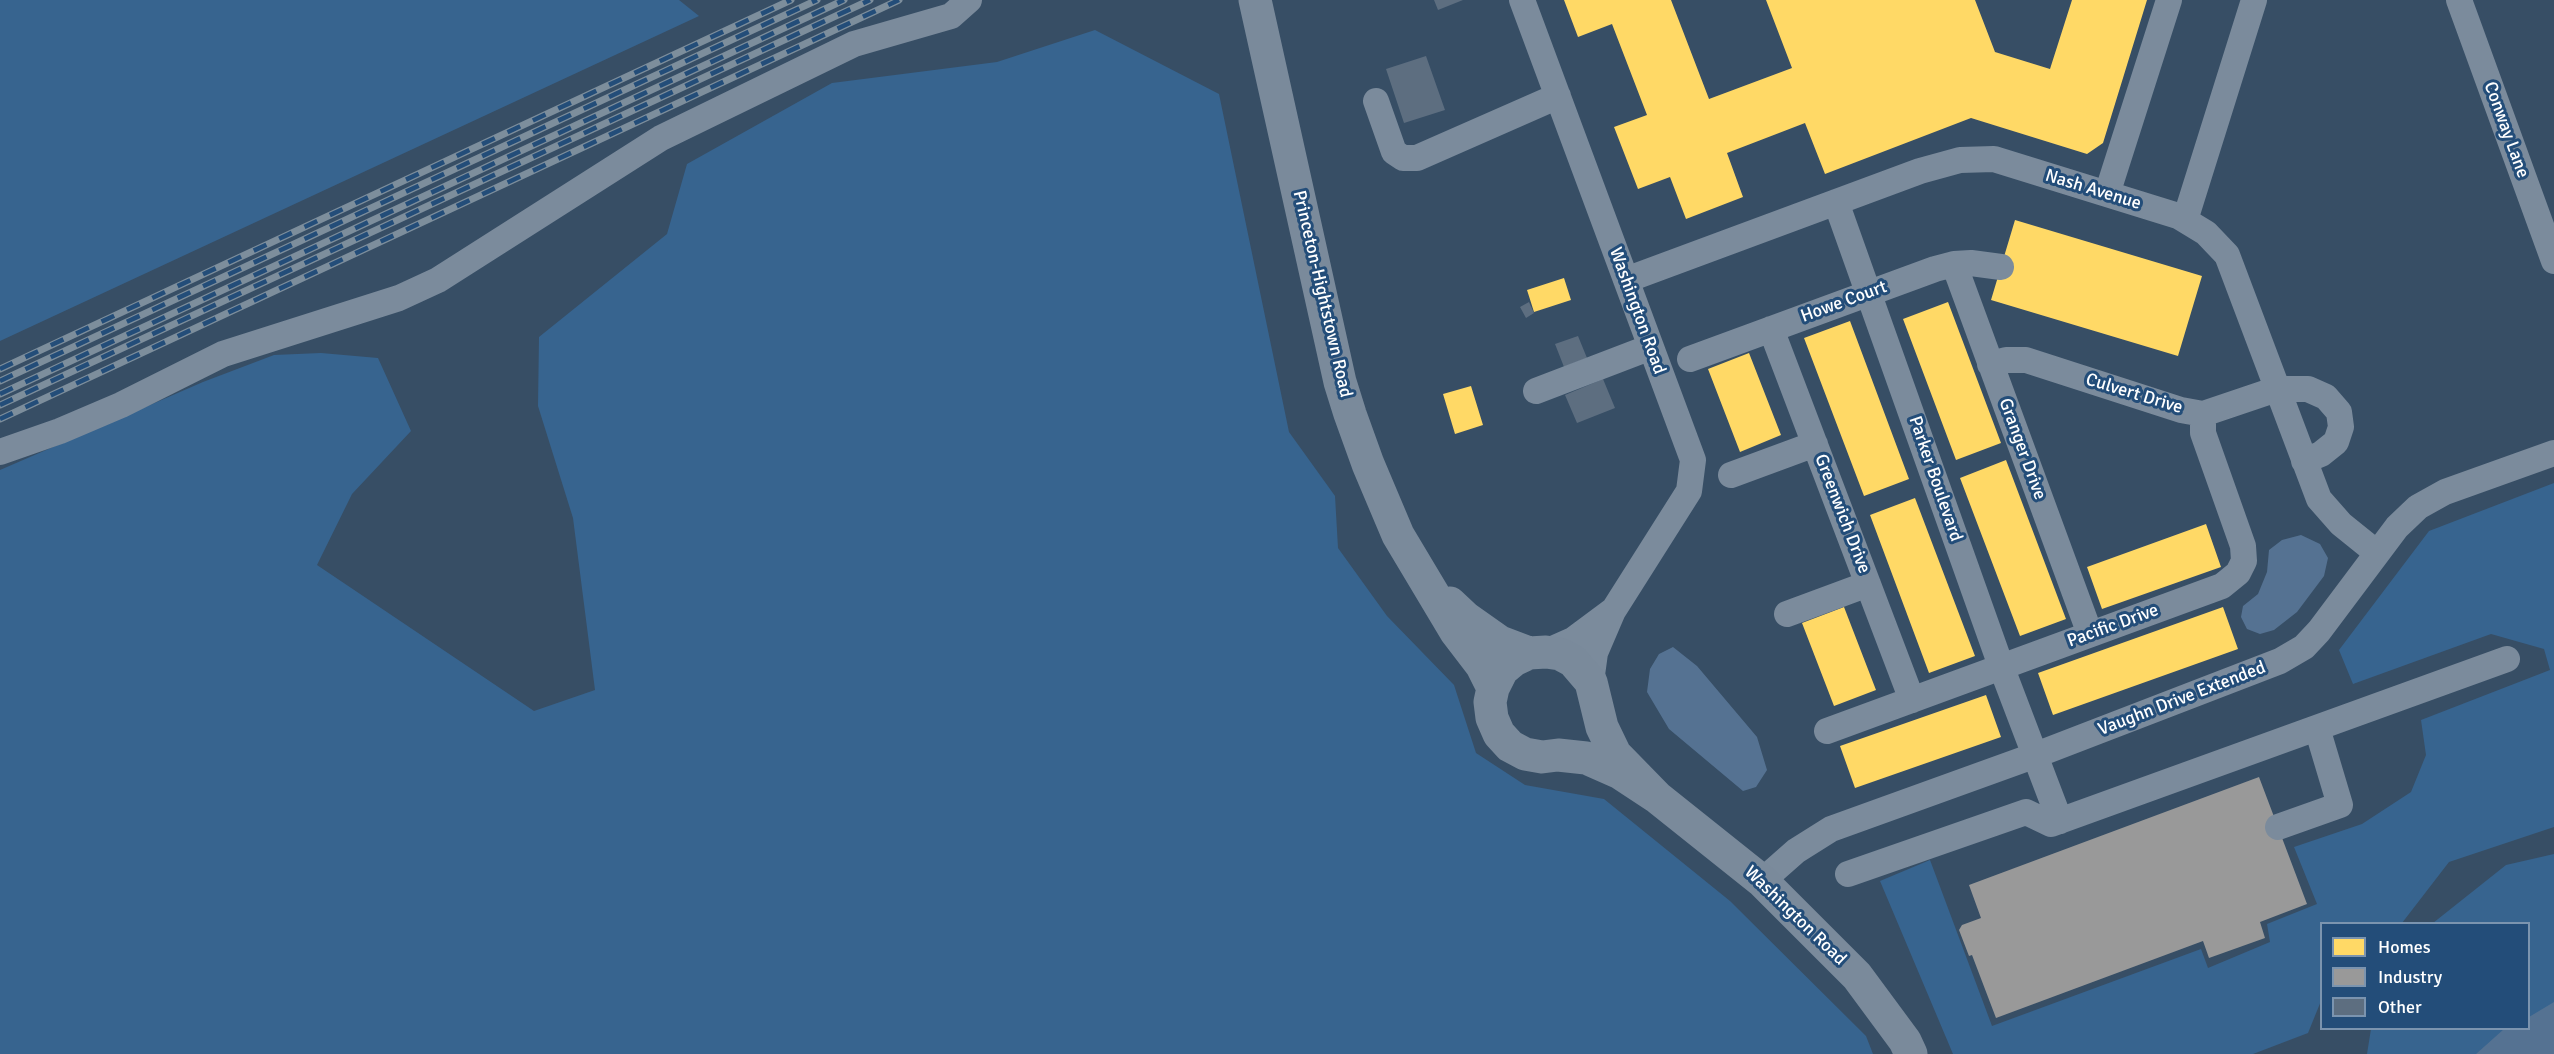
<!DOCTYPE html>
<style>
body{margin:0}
#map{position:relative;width:2554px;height:1054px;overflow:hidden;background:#374e65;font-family:Signika,sans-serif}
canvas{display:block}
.legend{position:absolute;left:2320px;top:922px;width:210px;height:108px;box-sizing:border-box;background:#234d79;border:2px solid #7b94af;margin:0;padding:8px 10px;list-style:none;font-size:18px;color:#fff}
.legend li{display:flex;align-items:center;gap:12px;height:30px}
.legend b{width:30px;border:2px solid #7b94af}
</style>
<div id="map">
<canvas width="2554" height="1054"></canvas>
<ul class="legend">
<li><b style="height:16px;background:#ffd966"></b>Homes</li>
<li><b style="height:16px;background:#999"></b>Industry</li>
<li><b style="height:16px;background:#5d6e80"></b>Other</li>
</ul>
</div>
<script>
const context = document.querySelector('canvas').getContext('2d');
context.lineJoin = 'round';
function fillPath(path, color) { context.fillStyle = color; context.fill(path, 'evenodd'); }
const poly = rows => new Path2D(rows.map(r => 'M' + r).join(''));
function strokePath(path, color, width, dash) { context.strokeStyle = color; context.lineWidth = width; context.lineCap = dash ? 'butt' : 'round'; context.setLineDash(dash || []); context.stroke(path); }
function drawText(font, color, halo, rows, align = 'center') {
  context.font = font + ' Signika,sans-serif'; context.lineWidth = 6; context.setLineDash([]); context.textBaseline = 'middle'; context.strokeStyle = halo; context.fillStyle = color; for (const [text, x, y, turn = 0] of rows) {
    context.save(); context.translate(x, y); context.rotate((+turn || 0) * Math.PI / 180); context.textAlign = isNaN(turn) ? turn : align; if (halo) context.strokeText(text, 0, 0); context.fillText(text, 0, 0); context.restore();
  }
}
const green = poly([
 [0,0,679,0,699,16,0,341],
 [1095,30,1219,94,1289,432,1335,496,1338,548,1387,616,1454,685,1476,753,1525,785,1604,799,1730,901,1866,1036,1873,1054,0,1054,0,470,203,382,274,355,321,353,378,358,411,431,352,494,317,565,534,711,595,690,573,518,538,406,539,337,667,234,687,164,832,83,997,62],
 [2554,483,2554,827,2449,862,2402,923,2322,924,2321,1001,2308,1033,2253,1054,1953,1054,1880,881,1930,860,1992,1026,2201,949,2208,968,2270,942,2267,924,2317,904,2294,847,2362,824,2411,792,2426,755,2421,720,2550,670,2544,649,2491,634,2353,684,2339,650,2429,531],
 [2554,854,2554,1054,2367,1054,2371,1029,2528,1028,2528,924,2433,923,2506,865]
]);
const water = poly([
 [2301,535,2320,544,2328,558,2324,576,2297,612,2274,630,2260,634,2247,629,2241,617,2243,606,2258,594,2267,572,2269,550,2282,540],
 [1673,647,1697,666,1757,737,1767,770,1756,787,1743,791,1669,729,1647,692,1650,669,1659,654],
 [2554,1002,2554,1054,2476,1054,2504,1029,2528,1028,2529,1017]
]);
const homes = poly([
 [1564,0,1671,0,1709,99,1792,68,1766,0,1975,0,1995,52,2050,69,2072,0,2147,0,2103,143,2087,154,1971,118,1825,174,1805,123,1727,153,1743,197,1686,219,1670,177,1638,189,1614,127,1647,115,1612,24,1578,37],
 [2015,220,2202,276,2178,356,1991,300],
 [1564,278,1571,300,1534,312,1527,290],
 [1948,302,2001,443,1956,460,1903,319],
 [1850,321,1909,479,1864,496,1804,338],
 [1749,353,1781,435,1740,452,1708,369],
 [1471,386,1483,425,1455,434,1443,394],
 [2006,460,2066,619,2020,636,1960,478],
 [1915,498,1975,656,1929,673,1870,515],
 [2206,524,2221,567,2102,609,2087,567],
 [1844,607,1876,690,1834,706,1802,623],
 [2223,607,2238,649,2053,715,2038,673],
 [1986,695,2001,737,1855,788,1840,746]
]);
const industry = poly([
 [2259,777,2307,904,2260,922,2265,938,2209,958,2203,941,1996,1018,1972,955,1969,956,1959,930,1962,925,1981,918,1969,885]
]);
const building = poly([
 [1434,0,1463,0,1438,10],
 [1426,56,1445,110,1404,123,1386,69],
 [1529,302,1534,313,1526,318,1520,307],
 [1578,336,1587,358,1564,367,1555,344],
 [1603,379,1615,408,1577,423,1565,395]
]);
const minor = poly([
 [1522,0,1693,460,1689,491,1613,611,1595,653,1591,682],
 [2459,0,2554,261],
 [1376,101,1394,152,1403,158,1417,158,1558,96],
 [2107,194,2169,0],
 [1836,202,2001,666,2060,821],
 [2185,220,2254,0],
 [1954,264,2090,634],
 [1626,280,1920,171,1960,160,1994,159,2178,216,2206,233,2227,255,2319,499,2341,524,2377,553],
 [1771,329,1912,700],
 [1690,359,1935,269,1954,264,1971,263,2001,267],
 [1990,364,2006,360,2026,360,2181,410,2203,414,2277,389,2308,389,2326,397,2339,412,2341,427,2336,442,2321,454,2304,461],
 [1536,391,1651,347],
 [0,452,60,431,121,405,223,354,399,298,438,280,661,138,854,44,951,16,969,0],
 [1731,475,1815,444],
 [1787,614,1868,584],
 [1546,652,1573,640,1612,611],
 [1827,731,2222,586,2238,573,2244,561,2243,546,2203,433,2203,414],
 [2278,827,2340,805,2317,728],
 [1848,874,2026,812,2051,824,2507,659],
 [1762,881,1796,851,1831,829,2036,755,2280,661,2304,647,2319,631,2397,527,2418,507,2445,492,2554,453]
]);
const major = poly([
 [1255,0,1340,382,1350,414,1368,464,1398,535,1456,632,1482,666,1493,688],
 [1450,603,1466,618,1500,642,1529,653],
 [1658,798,1615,754,1602,727,1591,682,1573,661,1560,654,1546,652,1529,653,1514,660,1502,670,1493,688,1490,702,1492,718,1499,734,1510,746,1525,754,1542,757,1558,755,1586,758,1620,773,1658,798,1762,881,1857,976,1905,1041,1911,1054]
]);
const rail = poly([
 [0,369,791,0],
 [0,381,817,0],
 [0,394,844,0],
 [0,405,870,0],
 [0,419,899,0]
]);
const streetNames = [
 ["Conway Lane",2506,130,70],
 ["Nash Avenue",2093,190,17],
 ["Princeton-Hightstown Road",1322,294,77],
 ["Howe Court",1844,302,-20],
 ["Washington Road",1637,311,70],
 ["Culvert Drive",2134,394,17],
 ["Granger Drive",2022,449,70],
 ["Parker Boulevard",1935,479,71],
 ["Greenwich Drive",1842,514,69],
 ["Pacific Drive",2113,626,-20],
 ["Vaughn Drive Extended",2182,699,-21],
 ["Washington Road",1795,916,44]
];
fillPath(green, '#37648f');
fillPath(water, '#557292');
fillPath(homes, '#ffd966');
fillPath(industry, '#999');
fillPath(building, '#5d6e80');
strokePath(minor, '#7b8b9c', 26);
strokePath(major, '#7a8a9b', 33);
strokePath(rail, '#7d8e9c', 7);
strokePath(rail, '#234d79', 4.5, [14]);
drawText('18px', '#fff', '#234d79', streetNames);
</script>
